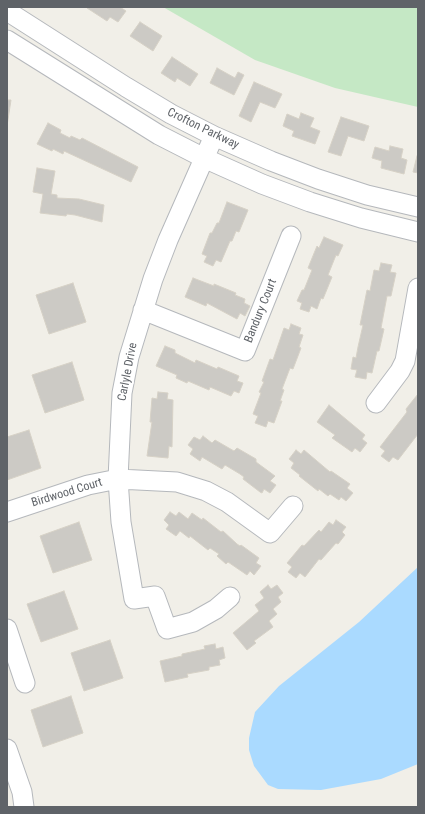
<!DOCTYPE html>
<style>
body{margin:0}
#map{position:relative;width:425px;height:814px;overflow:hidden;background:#f1efe8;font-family:"Roboto Condensed",sans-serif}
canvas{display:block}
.frame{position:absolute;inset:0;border:8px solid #5f6368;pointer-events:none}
</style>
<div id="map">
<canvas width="425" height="814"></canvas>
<div class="frame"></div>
</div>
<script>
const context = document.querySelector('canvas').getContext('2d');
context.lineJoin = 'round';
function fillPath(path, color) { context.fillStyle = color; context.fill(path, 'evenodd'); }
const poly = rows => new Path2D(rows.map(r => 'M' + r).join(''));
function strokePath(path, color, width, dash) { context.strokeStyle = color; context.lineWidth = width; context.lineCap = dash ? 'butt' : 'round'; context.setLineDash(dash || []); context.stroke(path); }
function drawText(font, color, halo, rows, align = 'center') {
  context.font = font + ' "Roboto Condensed",sans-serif'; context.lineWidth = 4; context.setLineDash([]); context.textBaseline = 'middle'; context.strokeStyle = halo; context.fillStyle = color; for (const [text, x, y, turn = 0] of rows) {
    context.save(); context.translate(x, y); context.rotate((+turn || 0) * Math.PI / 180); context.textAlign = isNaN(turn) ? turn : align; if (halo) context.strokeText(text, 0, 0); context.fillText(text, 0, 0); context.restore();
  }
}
const green = poly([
 [163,7,418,7,418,107,335,88,255,60]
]);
const water = poly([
 [418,567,418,764,381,779,321,790,278,789,268,785,254,766,249,750,249,738,255,712,279,686,359,622]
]);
const building = poly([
 [88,7,120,7,126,11,118,22,110,17,107,21,87,8,88,7],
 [140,22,162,36,153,51,130,36,140,22],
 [172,57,198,74,190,86,177,78,175,82,161,73,172,57],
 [217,68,235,78,238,72,244,75,234,95,210,83,217,68],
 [254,82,282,94,275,108,260,102,251,122,239,116,254,82],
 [7,100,11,100,7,126,7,100],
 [301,113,314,118,310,127,320,131,315,144,292,136,294,131,283,126,287,114,299,119,301,113],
 [341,117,369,126,364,141,348,136,341,156,328,152,341,117],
 [48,123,61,130,60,133,70,138,71,136,80,140,82,138,138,167,131,182,64,151,63,154,53,149,52,151,37,144,48,123],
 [390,146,403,149,401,158,407,160,404,174,381,168,382,161,372,158,375,147,389,151,390,146],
 [417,156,418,156,418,173,413,172,417,156],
 [37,168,55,171,51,194,57,195,57,198,79,199,104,205,102,222,75,215,67,214,66,216,40,213,43,194,33,192,37,168],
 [227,202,248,210,239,232,236,231,232,241,230,241,221,262,216,260,213,266,204,262,207,256,202,254,210,233,212,233,217,223,219,223,227,202],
 [324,237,343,245,338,256,336,255,328,275,332,277,323,299,321,298,317,309,311,306,309,312,300,309,302,303,297,301,302,290,304,290,312,270,308,268,317,246,319,248,324,237],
 [381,263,392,265,390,272,396,273,391,296,387,296,381,328,384,329,379,351,377,351,372,373,367,372,366,379,355,377,357,370,351,369,353,357,356,358,358,347,363,325,360,325,367,290,370,291,374,270,379,271,381,263],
 [193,278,214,286,214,284,236,293,235,295,245,299,244,303,250,306,245,316,240,313,237,319,207,303,206,306,185,297,193,278],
 [73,283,86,322,49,334,36,295,73,283],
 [291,324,301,328,299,334,303,335,299,347,301,348,293,369,290,368,282,389,284,390,280,401,282,401,274,423,268,421,266,427,255,423,258,416,253,414,261,393,259,392,264,382,262,381,270,359,273,360,284,328,289,330,291,324],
 [165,346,175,350,175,353,195,363,196,360,217,369,218,367,239,376,237,381,243,383,239,393,234,391,231,396,210,387,209,390,188,381,187,383,176,378,177,375,156,366,165,346],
 [72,362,84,400,45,413,32,375,72,362],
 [158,392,168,393,167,399,173,400,172,447,169,446,168,458,147,456,152,422,150,422,152,398,157,399,158,392],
 [418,394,418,434,398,460,393,457,389,462,381,456,385,451,380,447,407,412,406,409,418,394],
 [329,405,365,435,362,439,367,443,360,452,355,448,352,452,332,438,335,435,317,422,329,405],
 [29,430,41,468,7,480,7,437,29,430],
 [203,436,212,443,215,440,234,451,237,448,256,459,256,462,275,476,270,481,276,485,270,493,264,489,262,493,260,492,243,479,244,477,240,474,225,465,222,469,202,457,200,461,190,454,193,449,188,445,194,437,200,440,203,436],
 [296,450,301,454,304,450,330,472,331,471,350,484,347,488,353,493,346,501,341,497,339,500,330,494,328,496,319,489,318,491,299,476,300,475,291,468,294,463,289,459,296,450],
 [170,512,176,516,179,512,188,519,192,513,202,520,203,518,221,532,223,531,237,544,240,546,241,545,259,558,256,563,261,566,254,575,250,571,247,575,228,562,226,564,217,556,219,554,210,548,208,550,190,536,189,538,180,531,176,536,166,529,169,525,164,520,170,512],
 [336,520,346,527,342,532,345,535,338,544,336,543,321,560,319,559,305,577,300,573,296,578,288,572,292,567,287,563,302,545,304,546,319,530,321,532,329,522,333,525,336,520],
 [79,522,92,560,53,573,40,536,79,522],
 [268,585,271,589,277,585,283,593,278,597,281,602,273,609,277,614,269,621,273,627,254,641,256,643,247,650,233,633,259,611,255,605,264,598,260,592,268,585],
 [64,591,78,629,41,642,27,604,64,591],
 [110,640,123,678,84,691,71,653,110,640],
 [215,644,216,649,223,647,225,658,219,660,220,665,209,667,209,670,187,674,188,677,165,682,160,661,182,656,182,654,205,649,204,646,215,644],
 [71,696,83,733,43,747,31,710,71,696]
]);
const minor = poly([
 [7,11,126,87,171,114,214,136,271,161,318,179,367,195,418,207],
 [7,40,159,135,204,158,262,184,310,202,361,218,418,232],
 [214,136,168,240,153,279,129,357,122,393,118,479,121,522,134,599,155,596,167,629,193,622,216,609,230,597],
 [143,310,245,351,291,236],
 [376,403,400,371,405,361,418,288],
 [7,512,88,485,118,479,177,482,206,491,227,502,270,533,293,506],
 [7,629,25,683],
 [7,749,22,792,24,807]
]);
const streetNames = [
 ["Crofton Parkway",203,129,26],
 ["Bandury Court",261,311,-68],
 ["Carlyle Drive",128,372,-79],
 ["Birdwood Court",67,493,-17]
];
fillPath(green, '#c5e8c5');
fillPath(water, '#aadaff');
fillPath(building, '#cccac5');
strokePath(building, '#d6d1c6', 1);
strokePath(minor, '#b5b8bc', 21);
strokePath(minor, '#fff', 19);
drawText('12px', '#5f6368', '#fff', streetNames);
</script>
